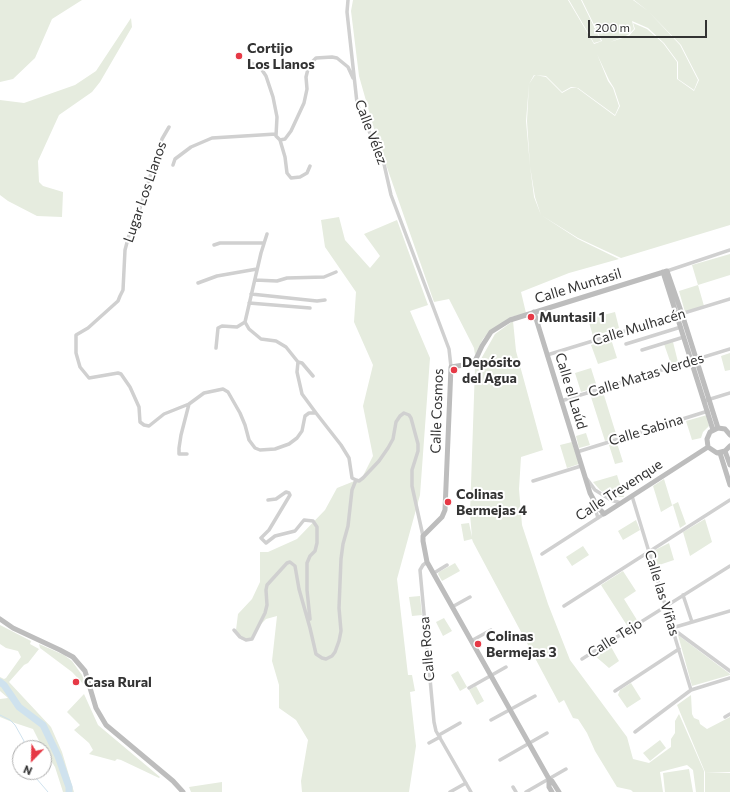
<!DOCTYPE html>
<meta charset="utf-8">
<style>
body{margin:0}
#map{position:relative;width:730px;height:792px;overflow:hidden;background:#fff;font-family:Commissioner,sans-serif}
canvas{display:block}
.north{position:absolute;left:12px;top:740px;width:40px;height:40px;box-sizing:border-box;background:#fff;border:1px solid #adadad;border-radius:50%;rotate:203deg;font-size:11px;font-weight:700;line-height:16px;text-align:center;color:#333}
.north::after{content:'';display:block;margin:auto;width:14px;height:18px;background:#e63946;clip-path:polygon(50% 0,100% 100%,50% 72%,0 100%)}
.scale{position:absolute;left:588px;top:20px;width:119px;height:18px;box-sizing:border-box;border:2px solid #333;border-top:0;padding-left:5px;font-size:12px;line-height:14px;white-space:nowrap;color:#333;-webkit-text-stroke:3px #fff;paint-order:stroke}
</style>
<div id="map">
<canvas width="730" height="792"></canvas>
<div class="north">N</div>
<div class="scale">200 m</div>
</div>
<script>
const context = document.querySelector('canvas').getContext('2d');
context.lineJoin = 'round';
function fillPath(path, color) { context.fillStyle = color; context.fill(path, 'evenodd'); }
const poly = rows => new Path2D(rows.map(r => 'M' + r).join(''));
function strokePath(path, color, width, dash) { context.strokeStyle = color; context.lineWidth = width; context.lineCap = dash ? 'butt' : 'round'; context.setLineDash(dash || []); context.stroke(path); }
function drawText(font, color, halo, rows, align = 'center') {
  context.font = font + ' Commissioner,sans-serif'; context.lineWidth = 4; context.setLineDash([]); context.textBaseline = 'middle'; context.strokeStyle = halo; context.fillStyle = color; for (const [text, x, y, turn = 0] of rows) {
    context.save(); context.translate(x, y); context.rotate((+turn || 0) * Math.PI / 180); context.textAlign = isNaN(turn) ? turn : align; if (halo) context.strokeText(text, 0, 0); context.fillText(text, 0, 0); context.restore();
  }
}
const green = poly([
 [0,0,82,0,52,19,35,58,13,79,0,82],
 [353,0,568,0,594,44,602,41,582,0,633,0,648,11,680,45,698,80,694,90,678,79,678,62,664,43,648,28,632,21,634,29,628,35,610,42,597,54,608,81,613,88,619,106,615,115,578,88,571,87,562,92,546,76,534,75,529,84,526,121,530,166,534,197,541,215,578,239,619,259,569,273,521,292,526,313,511,317,489,332,483,339,475,355,474,348,449,299,434,302,376,136,359,76,351,11],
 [569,0,581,0,601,41,594,43],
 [634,0,730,0,730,225,621,258,578,238,541,215,535,197,530,166,527,121,529,84,535,75,546,77,562,93,571,88,577,88,615,116,620,106,614,88,609,80,597,54,610,42,629,36,635,29,633,23,647,29,663,43,677,62,677,79,694,91,699,80,681,45,648,11],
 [131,18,132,27,100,82,92,92,59,115,38,161,39,182,43,186,63,192,62,217,37,216,8,201,0,195,0,100,24,103,75,85,96,71],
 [339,217,345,240,370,268,380,256,364,234,397,220,428,305,410,311,430,358,420,495,397,579,408,675,412,675,415,691,410,692,416,746,409,792,302,792,301,781,308,740,296,720,279,708,279,685,272,661,277,616,266,619,260,625,253,639,242,640,236,630,238,614,252,599,260,582,260,552,268,552,297,539,325,510,337,488,362,478,373,456,363,406,373,365,354,322,356,292,325,247,321,220],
 [730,254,730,275,698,285,704,306,685,312,679,291,698,285,692,265],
 [615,312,619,328,593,336,588,319],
 [513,321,516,351,543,450,521,457,519,489,522,525,548,604,570,660,627,737,633,759,649,763,671,747,671,739,675,733,675,721,679,714,704,771,704,792,696,792,693,770,687,765,660,772,663,792,633,792,631,790,617,787,595,751,587,733,578,719,573,718,564,700,559,703,473,542,472,539,464,541,461,524,469,523,472,537,470,514,475,367,481,359,495,334],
 [611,339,617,358,598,364,591,345],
 [673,342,678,362,671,364,664,344],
 [730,353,730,370,725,371,721,356],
 [591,368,597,387,581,392,575,373],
 [603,392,617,437,605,441,591,397],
 [707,415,709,426,703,432,701,438,692,440,686,421],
 [586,433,590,445,579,448,576,436],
 [572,442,579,464,567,468,560,445],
 [617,443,623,462,615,464,609,445],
 [617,475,624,497,614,497,607,495,600,490,593,482],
 [664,479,672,505,678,502,686,524,680,528,673,505,661,512,653,486],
 [705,519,712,542,690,556,683,532],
 [636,520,640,530,623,540,618,531],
 [669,543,674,560,656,566,651,552],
 [583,546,589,555,572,566,566,557],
 [455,563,460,571,442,581,438,574,439,572],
 [623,571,636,591,624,599,637,620,628,627,601,585],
 [420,596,422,615,412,616,409,597],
 [444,618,452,631,443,636,436,622],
 [0,625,31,641,30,644,39,649,28,663,24,665,9,682,51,727,62,752,74,792,63,792,55,767,41,745,33,729,12,722,0,717,0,699,8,698,0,691,0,677,4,679,6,678,21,657,18,651,6,648,0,644],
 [678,635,730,674,730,675,692,686],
 [39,644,64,655,72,661,82,675,87,688,72,672,40,648],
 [610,645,619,661,609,668,594,655],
 [458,671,467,687,460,691,451,675],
 [631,683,641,699,627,708,618,695,620,690],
 [476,686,484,701,477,705,469,690],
 [84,694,98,725,160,777,159,778,121,760,117,759,115,761,89,754,93,750,89,743,74,730,80,725,67,712],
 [691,695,692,714,694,718,699,720,700,724,707,729,730,717,730,772,705,772,677,705],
 [660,740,666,748,650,761,643,753],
 [689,769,693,792,665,792,663,773],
 [705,772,730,773,730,792,705,792],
 [222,782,222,792,191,792,189,787]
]);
const stream = poly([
 [0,715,10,720,15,725,24,741,24,748],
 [34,772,36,778,48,792]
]);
const river = poly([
 [0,682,4,685,19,707,43,725,58,756,69,787,69,792]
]);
const street = poly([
 [348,0,347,12,357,103,363,120,378,148,384,164,391,195,449,349,451,367],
 [249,62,260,67,266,76,273,97,277,117,276,136,280,140,285,139,291,131,304,103,307,89,306,77,309,65,316,58,332,57,337,58,348,67,353,78],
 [169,127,162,139,140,208,129,235,125,250,123,290,120,296,118,301,88,328,76,335,76,353,80,367,89,378,118,373,121,374,130,387,139,407,140,422,144,425,149,426,164,414,189,404,204,393,223,389,228,392,240,413,245,425,249,440,255,448,260,450,275,449,289,444,297,438,302,431,305,416,309,413,316,413,341,445,349,458,352,478,356,480],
 [280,140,285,157,287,173,291,178,300,177,307,173,310,166],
 [173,165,175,159,191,147,212,138,276,134],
 [267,234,261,253,245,322,249,329,261,339,276,341,286,347,298,362,297,372,302,394,316,413],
 [214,245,220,243,264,243],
 [667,271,730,250],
 [255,280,277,281,287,278,324,277,336,272],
 [198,283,217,276,257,269],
 [251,294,317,301,325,300],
 [249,303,310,308],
 [626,344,681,327],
 [216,348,218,328,222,326,237,327,245,322],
 [642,350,684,337],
 [547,355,730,299],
 [298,362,302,363,313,376],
 [561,401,730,349],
 [704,401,730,393],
 [577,452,708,411],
 [187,454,179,454,179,448,181,435,189,404],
 [587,479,595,490,611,500,621,503],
 [356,480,359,481,363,478,379,461,388,448,393,439,396,422,400,416,404,413,409,415,411,418,418,444,418,451,412,470,412,486,423,536],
 [533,481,581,466],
 [632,496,691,690],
 [268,500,276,499,286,492,289,493,290,495,269,530,261,538,266,543,275,536,295,531,304,520,313,521,317,527,317,543,315,551,310,556,307,563,307,590,310,619],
 [593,502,598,518],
 [542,554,604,514],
 [427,562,423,565,420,570,434,722,436,731,471,792],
 [434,573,447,565],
 [683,595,692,622],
 [564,606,730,500],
 [452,607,470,597],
 [672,628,730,611],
 [673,629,730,671],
 [234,630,240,637,246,640,252,639,265,613,267,605,266,590,267,585,287,563,290,562,295,566,299,589,310,628,316,654,322,658,326,659,332,656,335,652,339,641,341,631,339,608,341,559,343,544,348,526,352,490,356,480],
 [471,641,491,630],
 [582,659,730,566],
 [469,688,506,667],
 [615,691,679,649],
 [725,717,730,714],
 [491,720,535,696],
 [635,732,691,690,730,678],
 [439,735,460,723],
 [429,743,440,737],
 [500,760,547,733],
 [513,787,516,792],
 [450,792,466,783],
 [526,792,566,769]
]);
const secondary = poly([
 [663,272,713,430],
 [534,312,590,493,597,506,604,514,708,447],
 [730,435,725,429,718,428,710,432,707,439,708,447,717,453,725,451,730,446],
 [725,451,730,465],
 [720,453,730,485],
 [0,619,13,628,60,650,73,657,85,671,96,708,106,725,173,781,183,792],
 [549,779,549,787,552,792],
 [559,792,552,781,549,779,427,562,423,541,423,536,442,517,445,510,451,367,470,364,475,361,482,346,491,332,510,320,667,271,682,314,718,428]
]);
const markers = [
 [239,56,4,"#e63946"],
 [531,317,4,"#e63946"],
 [454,370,4,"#e63946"],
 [448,502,4,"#e63946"],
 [478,644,4,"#e63946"],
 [76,682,4,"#e63946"]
];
const poiNames = [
 ["Cortijo",247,48],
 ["Los Llanos",247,64],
 ["Muntasil 1",539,317],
 ["Depósito",462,362],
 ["del Agua",462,378],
 ["Colinas",456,494],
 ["Bermejas 4",456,510],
 ["Colinas",486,636],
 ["Bermejas 3",486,652],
 ["Casa Rural",84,682]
];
const streetNames = [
 ["Calle Vélez",371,132,69],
 ["Lugar Los Llanos",145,192,-71],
 ["Calle Muntasil",578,286,-17],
 ["Calle Mulhacén",639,327,-17],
 ["Calle Matas Verdes",646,375,-17],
 ["Calle el Laúd",571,391,73],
 ["Calle Cosmos",437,411,-88],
 ["Calle Sabina",646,430,-17],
 ["Calle Trevenque",619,490,-33],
 ["Calle las Viñas",662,593,73],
 ["Calle Tejo",615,638,-32],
 ["Calle Rosa",427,649,-95]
];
fillPath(green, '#e6ecdf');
strokePath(stream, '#cfe2ee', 1);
strokePath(river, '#cfe2ee', 7);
strokePath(street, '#d0d0d0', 3.5);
strokePath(secondary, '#bdbdbd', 5);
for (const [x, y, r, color] of markers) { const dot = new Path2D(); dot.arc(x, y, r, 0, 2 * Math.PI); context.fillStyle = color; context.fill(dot); strokePath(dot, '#fff', 1.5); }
drawText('bold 14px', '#333', '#fff', poiNames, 'left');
drawText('14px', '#333', '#fff', streetNames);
</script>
